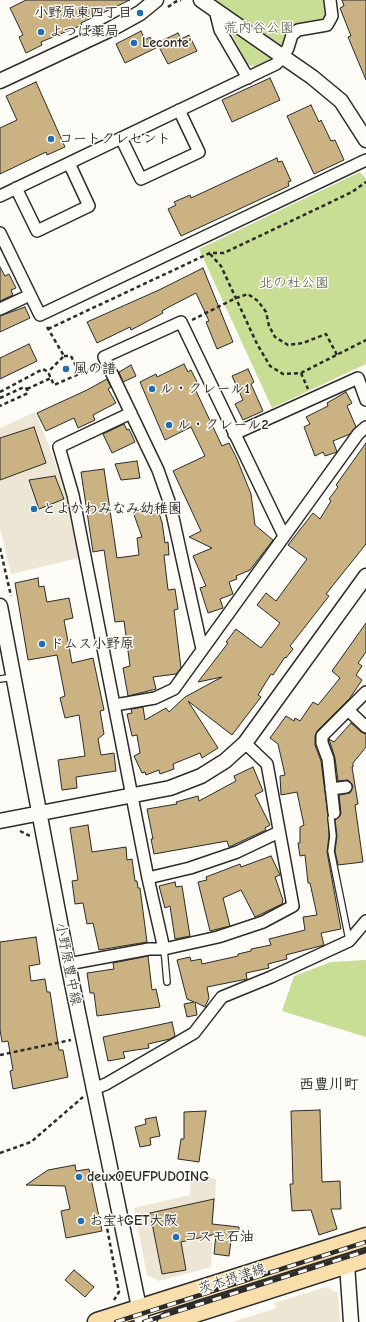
<!DOCTYPE html>
<meta charset="utf-8">
<style>
body{margin:0}
canvas{display:block;background:#fdfcf7}
</style>
<canvas width="366" height="1322"></canvas>
<script>
const context = document.querySelector('canvas').getContext('2d');
context.lineJoin = 'round';
function fillPath(path, color) { context.fillStyle = color; context.fill(path, 'evenodd'); }
const poly = rows => new Path2D(rows.map(r => 'M' + r).join(''));
function strokePath(path, color, width, dash) { context.strokeStyle = color; context.lineWidth = width; context.lineCap = dash ? 'butt' : 'round'; context.setLineDash(dash || []); context.stroke(path); }
function drawText(font, color, halo, rows, align = 'center') {
  context.font = font + ' "Comic Neue","Klee One",sans-serif'; context.lineWidth = 3; context.setLineDash([]); context.textBaseline = 'middle'; context.strokeStyle = halo; context.fillStyle = color; for (const [text, x, y, turn = 0] of rows) {
    context.save(); context.translate(x, y); context.rotate((+turn || 0) * Math.PI / 180); context.textAlign = isNaN(turn) ? turn : align; if (halo) context.strokeText(text, 0, 0); context.fillText(text, 0, 0); context.restore();
  }
}
const built = poly([
 [35,412,48,443,64,489,79,558,11,574,0,529,0,428],
 [191,1173,216,1179,211,1267,159,1281,147,1275,134,1208,190,1195],
 [326,1287,338,1293,340,1322,232,1322,277,1308,274,1303]
]);
const green = poly([
 [214,0,326,0,328,14,323,21,286,40,267,62,255,67,247,64],
 [360,172,366,179,366,364,272,408,199,249],
 [366,960,366,1037,282,1011,294,976,331,962]
]);
const building = poly([
 [26,0,130,0,81,23,82,25,41,42,42,45,26,53,19,37,23,35,10,8,26,0],
 [342,0,366,0,366,80,348,37,351,36,340,8,344,6,342,0],
 [141,31,145,40,150,37,156,48,125,63,116,44,141,31],
 [178,33,181,39,189,35,197,51,168,64,157,43,178,33],
 [270,78,280,100,232,122,222,100,270,78],
 [36,82,65,147,47,155,46,152,0,174,0,128,17,120,6,96,36,82],
 [311,105,319,122,321,120,331,141,335,140,344,160,314,174,287,116,311,105],
 [277,158,278,162,282,161,291,181,288,182,289,186,181,236,168,209,176,205,174,202,190,195,191,198,277,158],
 [0,267,5,276,9,274,16,288,11,290,13,295,0,301,0,267],
 [203,268,233,342,217,349,206,322,209,321,196,293,167,308,162,311,163,313,131,330,130,327,97,343,87,322,159,290,203,268],
 [25,307,30,318,0,332,0,316,25,307],
 [29,344,37,361,0,379,0,358,29,344],
 [184,364,188,372,191,370,197,382,193,384,197,393,222,446,229,443,237,459,251,494,255,525,273,540,250,570,236,576,237,579,229,582,233,594,220,599,223,608,208,613,200,588,206,586,193,556,212,548,189,537,201,531,173,471,205,456,191,427,165,440,140,382,156,374,157,377,184,364],
 [131,365,136,376,123,382,119,372,131,365],
 [248,369,254,382,251,384,263,411,243,420,235,404,243,400,232,376,248,369],
 [107,379,111,387,108,389,116,403,93,415,95,420,78,428,74,418,46,431,37,413,87,390,107,379],
 [346,392,352,403,347,406,356,427,350,434,333,441,337,452,325,456,323,452,315,456,304,427,310,424,306,417,328,406,327,403,346,392],
 [124,424,127,430,129,429,135,442,112,453,103,434,124,424],
 [34,427,46,463,0,480,0,438,34,427],
 [366,443,366,544,326,594,329,596,290,646,293,649,286,658,285,657,273,675,271,674,258,695,261,697,232,735,188,701,218,748,202,758,200,753,173,764,174,769,160,774,159,770,146,775,145,772,142,773,134,756,140,753,137,735,132,736,127,714,132,713,131,709,143,707,145,720,166,708,169,712,185,697,222,677,198,682,228,643,226,642,236,629,261,648,280,623,257,605,266,593,276,601,307,559,288,545,313,513,320,519,331,501,329,499,338,487,336,485,366,443],
 [137,461,140,478,121,480,115,464,137,461],
 [104,469,117,558,139,555,137,538,142,537,133,512,156,504,162,522,165,543,168,542,169,555,164,555,168,590,175,589,178,609,174,610,181,668,176,674,153,677,156,689,128,696,123,668,130,666,124,621,115,622,104,550,93,552,81,472,104,469],
 [55,476,64,499,39,509,29,480,55,476],
 [38,578,39,587,44,586,47,602,69,598,73,618,64,620,72,663,93,658,104,710,100,711,104,734,98,739,101,755,114,753,116,771,76,777,77,788,62,790,58,760,85,756,79,715,65,718,60,698,65,696,57,655,28,660,15,583,38,578],
 [366,623,366,652,358,663,362,666,356,675,362,680,350,698,317,731,315,736,315,745,321,761,328,815,329,836,327,852,341,929,321,933,324,945,286,955,287,959,268,964,269,968,246,973,247,979,207,987,209,998,205,1007,195,1002,197,1015,187,1017,184,1004,194,1002,187,999,177,960,190,957,191,961,201,959,202,964,238,956,238,954,251,951,251,949,271,945,269,939,305,930,303,917,317,915,310,883,308,883,305,855,300,856,298,843,300,843,300,827,304,825,297,792,281,795,280,776,285,775,278,744,270,738,286,716,294,721,295,718,300,721,313,702,318,705,340,678,332,671,366,623],
 [351,723,361,732,366,734,366,747,353,763,353,767,352,767,358,804,355,805,363,862,338,865,335,851,337,836,335,820,340,816,341,813,339,795,350,793,353,786,348,780,338,781,335,758,329,739,334,742,351,723],
 [253,767,263,791,255,795,270,825,265,828,266,830,229,847,227,841,154,854,151,839,153,839,147,809,177,804,176,802,198,796,199,801,236,781,234,776,253,767],
 [88,825,92,852,126,847,127,860,132,859,135,881,137,881,138,888,140,888,147,942,99,950,93,923,87,924,83,903,75,904,72,881,78,880,70,828,88,825],
 [271,856,280,875,275,877,283,900,282,904,255,917,241,890,223,898,230,926,210,931,198,882,207,880,206,877,240,864,241,867,271,856],
 [175,882,176,887,182,886,190,936,175,939,170,906,165,908,159,886,175,882],
 [36,937,40,964,29,966,31,981,45,979,47,992,50,992,59,1050,63,1050,68,1077,13,1089,10,1071,13,1070,8,1041,2,1042,0,1030,0,942,36,937],
 [148,956,152,990,156,989,160,1007,97,1016,94,993,90,993,87,973,114,969,113,963,148,956],
 [172,1022,175,1036,170,1039,148,1044,149,1048,123,1052,125,1058,108,1061,103,1037,172,1022],
 [320,1110,322,1182,340,1181,341,1209,331,1209,337,1229,319,1235,311,1210,292,1211,290,1184,293,1184,291,1111,320,1110],
 [206,1111,199,1162,178,1159,181,1139,184,1139,184,1112,206,1111],
 [156,1117,160,1136,150,1138,151,1145,140,1147,135,1127,146,1124,145,1119,156,1117],
 [75,1165,76,1171,89,1169,102,1231,66,1238,61,1211,70,1209,65,1186,26,1185,48,1170,75,1165],
 [214,1199,212,1224,239,1227,239,1230,226,1232,232,1233,229,1256,214,1254,216,1234,181,1242,186,1270,162,1274,150,1213,214,1199],
 [74,1270,94,1287,85,1297,65,1280,74,1270]
]);
const path = poly([
 [168,7,175,2,181,0],
 [210,254,221,266,257,344,270,366,283,374,301,373,366,340],
 [192,320,236,298,248,294,258,301,266,312,269,326,275,337,288,345,303,343,326,334,337,355],
 [47,327,64,356,48,372],
 [48,329,210,253,224,253,352,192,366,182],
 [64,356,71,356,80,374],
 [301,373,308,389],
 [27,389,51,378],
 [0,392,43,369,48,372,54,385,97,366],
 [0,398,24,387,27,389,28,393,0,406],
 [0,548,11,596],
 [20,831,30,836],
 [0,1055,71,1040],
 [0,1153,31,1142,83,1097],
 [106,1222,119,1292,114,1300]
]);
const service = poly([
 [0,679,14,677],
 [334,813,331,818,333,836,331,851,349,940],
 [164,949,167,982]
]);
const minor = poly([
 [215,10,220,30,248,78],
 [121,138,141,179,199,152,179,110],
 [16,188,37,231,89,206,69,163],
 [0,196,276,64,283,57,288,48,292,35,298,30,327,25,332,16,330,0],
 [0,233,40,315,366,160],
 [0,309,30,295],
 [131,413,59,447,73,495,148,878,164,949],
 [234,434,358,378,366,400],
 [202,649,170,504,158,470,104,357,181,322,284,536],
 [115,705,155,698,174,689,358,434,366,427],
 [349,711,366,727],
 [331,789,346,787],
 [334,813,328,759,322,743,322,736,366,692],
 [148,878,190,868,237,852,279,832],
 [68,964,149,949,164,949,218,937,263,922,293,906,267,764,245,743],
 [93,1089,106,1084,194,1033,222,997,271,977,349,941,366,921]
]);
const tertiary = poly([
 [201,0,312,77,341,101,366,140],
 [0,81,111,29,140,13,156,0],
 [0,606,68,964,142,1322],
 [0,821,170,788,201,776,225,761,245,743,366,576],
 [347,1264,351,1322]
]);
const primary = poly([
 [97,1322,366,1237],
 [167,1322,366,1258]
]);
const rail = poly([
 [116,1322,366,1242],
 [144,1322,366,1251]
]);
const markers = [
 [140,13,4,"#1f6fb2"],
 [41,32,4,"#1f6fb2"],
 [134,43,4,"#1f6fb2"],
 [51,139,4,"#1f6fb2"],
 [66,369,4,"#1f6fb2"],
 [152,389,4,"#1f6fb2"],
 [169,425,4,"#1f6fb2"],
 [34,509,4,"#1f6fb2"],
 [42,644,4,"#1f6fb2"],
 [79,1177,4,"#1f6fb2"],
 [81,1221,4,"#1f6fb2"],
 [176,1237,4,"#1f6fb2"]
];
const poiNames = [
 ["小野原東四丁目",132,13,"right"],
 ["よつば薬局",49,32],
 ["Leconte'",142,43],
 ["コートクレセント",59,139],
 ["風の譜",74,369],
 ["ル・クレール1",160,389],
 ["ル・クレール2",177,425],
 ["とよかわみなみ幼稚園",42,509],
 ["ドムス小野原",50,644],
 ["deuxOEUFPUDOING",87,1177],
 ["お宝ｷGET大阪",89,1221],
 ["コスモ石油",184,1237]
];
const parkNames = [
 ["荒内谷公園",259,28],
 ["北の杜公園",294,283]
];
const streetNames = [
 ["小野原豊中線",68,964,79],
 ["茨木摂津線",232,1279,-18]
];
const neighbourhoodNames = [
 ["西豊川町",329,1085]
];
fillPath(built, '#eee6d4');
fillPath(green, '#c7de94');
fillPath(building, '#cbb282');
strokePath(building, '#2b2b2b', 1);
strokePath(service, '#2b2b2b', 8);
strokePath(minor, '#2b2b2b', 14);
strokePath(tertiary, '#2b2b2b', 17);
strokePath(primary, '#2b2b2b', 21);
strokePath(path, '#2b2b2b', 2.5, [4, 3]);
strokePath(service, '#fdfcf7', 5.5);
strokePath(minor, '#fdfcf7', 11);
strokePath(tertiary, '#fdfcf7', 14);
strokePath(primary, '#f8deab', 18);
strokePath(rail, '#2b2b2b', 4.5);
strokePath(rail, '#fdfcf7', 3, [9]);
for (const [x, y, r, color] of markers) { const dot = new Path2D(); dot.arc(x, y, r, 0, 2 * Math.PI); context.fillStyle = color; context.fill(dot); strokePath(dot, '#fdfcf7', 1.5); }
drawText('bold 14px', '#2b2b2b', '#fdfcf7', poiNames, 'left');
drawText('14px', '#525845', '#fdfcf7', parkNames);
drawText('14px', '#2b2b2b', '#fdfcf7', streetNames);
drawText('bold 15px', '#2b2b2b', '#fdfcf7', neighbourhoodNames);
</script>
